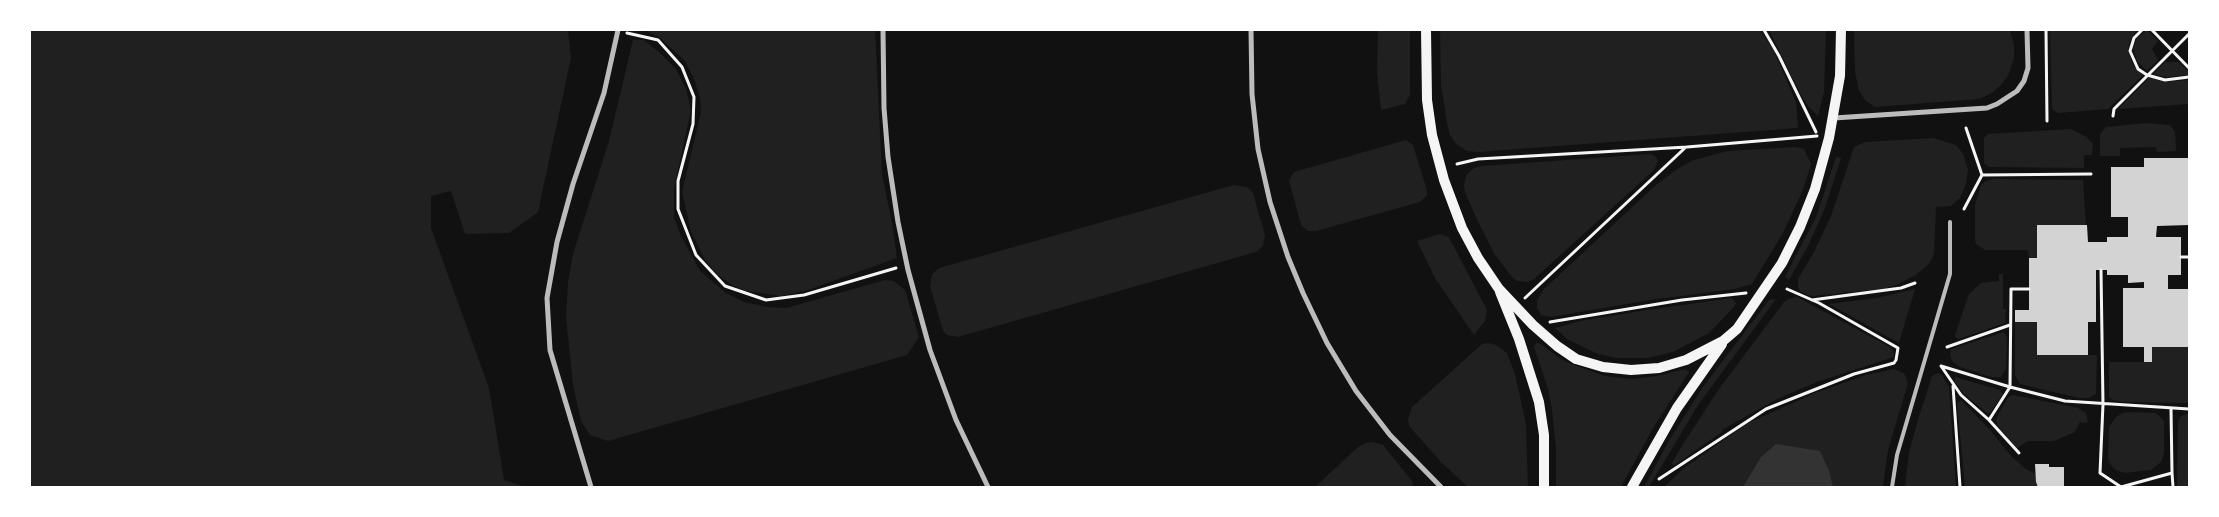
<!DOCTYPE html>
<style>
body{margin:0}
#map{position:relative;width:2219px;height:517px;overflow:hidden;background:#111;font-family:"Sofia Sans Condensed",sans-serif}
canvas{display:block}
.frame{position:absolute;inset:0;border:31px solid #fff;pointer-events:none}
</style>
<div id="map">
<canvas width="2219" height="517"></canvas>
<div class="frame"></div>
</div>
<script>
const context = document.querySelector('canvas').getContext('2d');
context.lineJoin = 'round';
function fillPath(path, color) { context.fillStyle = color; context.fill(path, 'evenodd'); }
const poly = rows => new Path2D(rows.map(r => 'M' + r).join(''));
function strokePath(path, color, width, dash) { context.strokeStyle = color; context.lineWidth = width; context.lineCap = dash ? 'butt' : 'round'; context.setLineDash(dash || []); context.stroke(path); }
const green = poly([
 [30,30,568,30,571,58,538,212,509,233,465,234,451,191,431,196,431,228,489,388,504,480,526,487,30,487],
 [644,30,875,30,882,174,892,223,897,258,805,291,781,296,746,291,732,285,718,275,705,260,691,232,682,192,701,112,700,98,694,79,685,61,659,37],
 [1378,30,1410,30,1410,95,1405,104,1381,110,1377,73],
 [1440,30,1760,30,1773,49,1796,102,1798,128,1478,152,1467,151,1456,144,1450,135,1447,123,1441,85],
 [1769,30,1826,30,1824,92,1818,116,1808,106,1801,95],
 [1854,30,2010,30,2014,45,2014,59,2008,76,2001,85,1992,93,1979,99,1875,107,1866,101,1859,91,1855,72],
 [2050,30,2137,30,2129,43,2128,51,2133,65,2143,75,2108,109,2058,113,2052,109],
 [2147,30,2158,41,2152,49,2158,60,2147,71,2137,61,2133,48,2137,38],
 [633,40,644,40,661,54,676,69,686,89,691,110,674,189,674,217,680,234,700,271,726,293,744,302,767,307,786,308,885,280,894,281,905,290,919,337,907,355,608,441,590,435,581,421,573,385,566,317,568,282,573,254,609,141],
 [2165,62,2179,62,2189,72,2189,75,2166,77,2153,74],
 [2149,78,2166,82,2189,80,2189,104,2118,109],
 [2146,123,2170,125,2175,132,2176,151,2157,152,2156,147,2120,148,2120,156,2100,156,2100,134,2106,127],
 [2071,129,2085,136,2093,144,2092,155,2084,155,2084,168,1989,167,1984,163,1984,138,1988,134],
 [1933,138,1956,145,1963,154,1968,169,1966,184,1960,198,1951,206,1936,207,1934,254,1929,264,1916,275,1896,285,1883,289,1813,296,1808,295,1800,291,1798,287,1798,279,1814,252,1831,216,1854,147,1865,142],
 [1406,140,1413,145,1426,187,1427,195,1420,202,1316,231,1308,231,1301,225,1289,181,1294,172],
 [1795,147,1804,149,1811,164,1803,190,1783,233,1752,284,1735,289,1650,300,1551,317,1541,315,1537,308,1537,300,1544,289,1656,185,1676,170,1691,161,1727,151],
 [1650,154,1656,157,1658,161,1654,170,1534,279,1527,282,1517,281,1512,277,1495,255,1478,222,1465,192,1464,184,1467,174,1474,168,1482,166],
 [1836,157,1841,158,1825,208,1808,246,1789,280,1785,277,1816,217],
 [1994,179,2083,180,2086,225,2037,225,2037,258,2029,258,2028,250,1985,250,1976,244,1975,239,1975,205,1981,185,1986,181],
 [1234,185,1247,187,1253,193,1265,235,1263,246,1256,252,958,337,947,335,943,331,930,286,932,274,939,268],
 [1440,234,1449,237,1451,241,1487,310,1485,321,1474,335,1435,278,1417,241],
 [1999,274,2003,274,2003,309,2006,309,2005,323,1959,339,1956,338,1955,335,1969,294,1981,283,1999,281],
 [1915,289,1899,343,1829,304,1877,298],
 [1797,297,1890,347,1893,351,1894,357,1817,382,1775,400,1722,430,1722,432,1673,466,1672,463,1683,444,1719,389,1784,302,1788,299],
 [1732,298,1736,303,1734,307,1709,333,1673,352,1648,358,1616,358,1598,354,1567,339,1555,328,1580,321,1647,310],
 [1776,299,1698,405,1649,487,1644,487,1670,439,1703,387,1769,300],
 [2015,322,2037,322,2037,355,2097,355,2096,394,2089,398,2079,398,2020,384,2015,375],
 [2004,332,2007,338,2006,369,2001,377,1991,377,1960,367,1952,361,1950,355,1951,349],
 [1488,343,1496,345,1507,353,1515,374,1526,424,1528,487,1468,487,1441,462,1409,426,1408,419,1412,407,1482,344],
 [1536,343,1539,343,1561,359,1571,364,1605,376,1632,379,1657,376,1685,369,1689,372,1652,430,1621,487,1556,487,1556,449,1552,410,1548,389,1534,347],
 [2152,347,2189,347,2189,403,2123,402,2113,400,2109,397,2109,362,2152,362],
 [1894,369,1904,373,1908,383,1888,450,1883,487,1664,487,1684,468,1748,423,1815,393,1866,375],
 [1938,373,1942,375,1949,387,1956,487,1905,487,1909,452,1918,420,1932,376],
 [1955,377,2000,390,2003,394,1990,413,1987,413,1964,394,1955,382],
 [2013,395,2078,408,2086,413,2088,423,2080,422,2075,432,2054,441,2028,441,2017,448,1998,426,1996,419,2008,397],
 [1961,400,1991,431,2011,456,2026,469,2036,474,2038,487,1965,487,1957,403],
 [2129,412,2156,413,2164,421,2164,453,2161,462,2151,470,2125,473,2116,470,2110,464,2108,459,2109,427,2116,417,2123,413],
 [2189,413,2189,487,2177,487,2178,422,2181,416],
 [1373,442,1383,445,1412,481,1413,487,1315,487,1358,447,1366,443]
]);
const water = poly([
 [1776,444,1820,451,1829,471,1833,487,1743,487,1761,457]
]);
const building = poly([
 [2144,158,2189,158,2189,225,2157,226,2156,237,2181,237,2181,275,2168,275,2168,289,2189,289,2189,347,2152,347,2152,362,2144,362,2144,347,2123,347,2123,288,2144,288,2144,282,2128,283,2128,275,2107,275,2107,270,2096,270,2096,322,2088,322,2088,355,2037,355,2037,322,2015,322,2015,310,2029,310,2029,258,2037,258,2037,225,2087,225,2088,242,2107,242,2107,237,2128,237,2128,217,2111,217,2111,167,2144,167],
 [2035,464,2049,464,2049,467,2064,467,2064,487,2038,487,2036,482]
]);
const path = poly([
 [1764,30,1779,56,1816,132],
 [2046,30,2047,121],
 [2142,30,2134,38,2130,51,2138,69,2147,75,2165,80,2189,77],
 [2152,30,2189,68],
 [627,33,658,40,682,67,694,97,693,124,678,181,678,209,696,255,725,286,766,300,804,295,896,268],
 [2113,116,2114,109,2189,34],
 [1966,128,1982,175,2091,174],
 [1457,164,1478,159,1687,147,1817,136],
 [1964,209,1982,175],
 [2181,257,2189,257],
 [2101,270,2103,404,2100,473,2121,487],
 [1525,298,1686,147],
 [1812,300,1901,288,1915,283],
 [1550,322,1682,300,1746,293],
 [1947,347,2010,325],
 [1941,366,2010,387,2065,401,2189,409],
 [1941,366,1961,395,1989,420,2019,453],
 [1953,386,1960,487],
 [1989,420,2010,387,2011,289,2029,289],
 [2172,473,2173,487],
 [1659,479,1766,409,1854,374,1894,363,1896,360,1898,348,1891,344,1819,303,1787,289],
 [2121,487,2172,473,2171,408]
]);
const service = poly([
 [1892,487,1897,455,1950,274,1950,222]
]);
const minor = poly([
 [883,30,884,108,888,157,898,222,908,270,930,350,956,420,988,487],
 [1251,30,1252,94,1258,149,1270,202,1288,257,1303,293,1327,343,1356,391,1390,435,1441,487],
 [1834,118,1987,108,1997,104,2017,91,2024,81,2028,68,2027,30],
 [591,487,550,350,547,298,557,242,573,184,604,93,618,30]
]);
const secondary = poly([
 [1426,30,1427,100,1432,135,1444,180,1462,228,1478,258,1499,289,1533,325,1557,346,1576,359,1603,367,1631,370,1659,368,1686,360,1723,341,1737,329,1782,263,1800,227,1815,189,1829,138,1840,76,1841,30],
 [1500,292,1519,339,1539,402,1544,435,1544,487],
 [1632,487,1677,408,1722,344]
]);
fillPath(green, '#202020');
fillPath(water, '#333');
fillPath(building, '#d3d3d3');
strokePath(path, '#f5f5f5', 3);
strokePath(service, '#bcbcbc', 4);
strokePath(minor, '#bcbcbc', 5);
strokePath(secondary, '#f5f5f5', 10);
</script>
